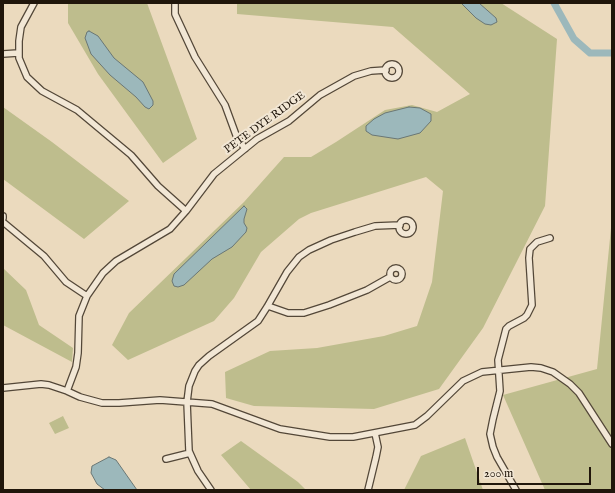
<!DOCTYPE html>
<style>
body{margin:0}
#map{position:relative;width:615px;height:493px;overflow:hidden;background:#ebdabe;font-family:"IM FELL English",serif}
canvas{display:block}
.frame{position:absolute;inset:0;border:4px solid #20160b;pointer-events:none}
.scale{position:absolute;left:477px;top:467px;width:114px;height:18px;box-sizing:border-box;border:2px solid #20160b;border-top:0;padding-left:5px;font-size:12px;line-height:14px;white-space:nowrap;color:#20160b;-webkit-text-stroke:3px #f2e7d5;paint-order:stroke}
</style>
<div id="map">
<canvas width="615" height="493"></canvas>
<div class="frame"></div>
<div class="scale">200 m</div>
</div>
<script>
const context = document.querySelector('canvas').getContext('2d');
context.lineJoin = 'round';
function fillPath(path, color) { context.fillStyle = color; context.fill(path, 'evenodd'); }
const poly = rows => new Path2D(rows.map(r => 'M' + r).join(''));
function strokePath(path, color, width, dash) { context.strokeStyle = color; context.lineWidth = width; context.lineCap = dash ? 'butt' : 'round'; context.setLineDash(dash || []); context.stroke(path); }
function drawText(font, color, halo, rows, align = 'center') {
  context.font = font + ' "IM FELL English",serif'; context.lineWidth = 4; context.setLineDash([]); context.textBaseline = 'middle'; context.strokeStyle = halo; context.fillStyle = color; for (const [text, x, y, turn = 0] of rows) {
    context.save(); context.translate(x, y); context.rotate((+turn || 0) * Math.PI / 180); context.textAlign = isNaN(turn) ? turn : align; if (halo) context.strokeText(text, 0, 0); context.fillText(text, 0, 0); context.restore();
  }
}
const green = poly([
 [68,3,147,3,197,139,163,163,98,74,68,23],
 [237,3,501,3,557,39,545,206,483,328,439,389,374,409,254,406,226,398,225,372,270,351,317,348,384,336,417,326,432,282,443,191,426,177,311,213,299,219,261,252,234,298,214,321,128,360,112,345,129,313,244,202,284,157,311,157,336,142,385,110,412,105,437,112,470,94,393,27,237,14],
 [3,107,52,142,129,201,84,239,3,179],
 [611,228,612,490,545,490,503,395,597,369],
 [3,268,26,290,39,325,73,348,72,362,3,325],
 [63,416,69,428,55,434,49,423],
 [465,438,483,490,404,490,421,456],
 [241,441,298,482,306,490,251,490,221,455]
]);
const water = poly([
 [461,3,479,3,496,18,497,22,491,25,485,24,476,18,461,3],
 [89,31,98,36,114,58,143,82,153,101,153,105,149,109,145,107,136,97,110,75,91,54,85,38,87,32,89,31],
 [409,107,420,108,431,114,431,121,420,133,398,139,372,135,366,131,366,126,374,119,385,113,409,107],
 [244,206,247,209,244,219,244,223,247,228,246,232,232,247,212,259,184,285,178,287,174,286,172,281,174,274,244,206],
 [109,457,116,460,137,490,105,490,97,484,91,473,92,466,109,457]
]);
const river = poly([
 [554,3,574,39,590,53,612,53]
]);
const minor = poly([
 [34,3,21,27,19,41,19,58,27,77,42,91,77,110,131,155,158,186,186,211],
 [175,3,175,14,195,57,225,105,236,135,245,149],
 [3,54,18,53],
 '385 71a7 7 0 1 1 14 0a7 7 0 1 1-14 0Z',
 [3,216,3,218],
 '399 227a7 7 0 1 1 14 0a7 7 0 1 1-14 0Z',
 [3,222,44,256,66,282,87,296],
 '390 274a6 6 0 1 1 12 0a6 6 0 1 1-12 0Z',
 [268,306,288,313,304,313,329,305,367,290,390,277],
 [3,388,41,384,49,385,67,391,80,397,102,403,119,403,160,400,212,404,280,429,330,437,353,437,415,425,427,416,463,381,482,372,531,367,541,368,553,372,570,384,579,393,612,444],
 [67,391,76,367,78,353,79,316,87,296,103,273,116,261,170,229,186,211,214,174,257,139,289,121,320,95,354,76,371,71,386,70],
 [166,459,190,453],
 [211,490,198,471,189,451,187,402,189,386,195,371,199,365,209,356,258,321,267,307,287,272,299,257,309,250,331,240,355,232,375,226,400,225],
 [368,490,376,457,378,447,375,433],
 [516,490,497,457,493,447,490,434,493,419,500,391,498,360,506,329,509,326,524,318,527,315,532,305,529,258,530,249,537,242,550,238]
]);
const streetNames = [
 ["PETE DYE RIDGE",265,123,-36]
];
fillPath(green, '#bebd8d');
fillPath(water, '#9cb8bb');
strokePath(water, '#6a7775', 1);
strokePath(river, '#9cb8bb', 7);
strokePath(minor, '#534738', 8);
strokePath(minor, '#f2e7d5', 5.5);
drawText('11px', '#20160b', '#f2e7d5', streetNames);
</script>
